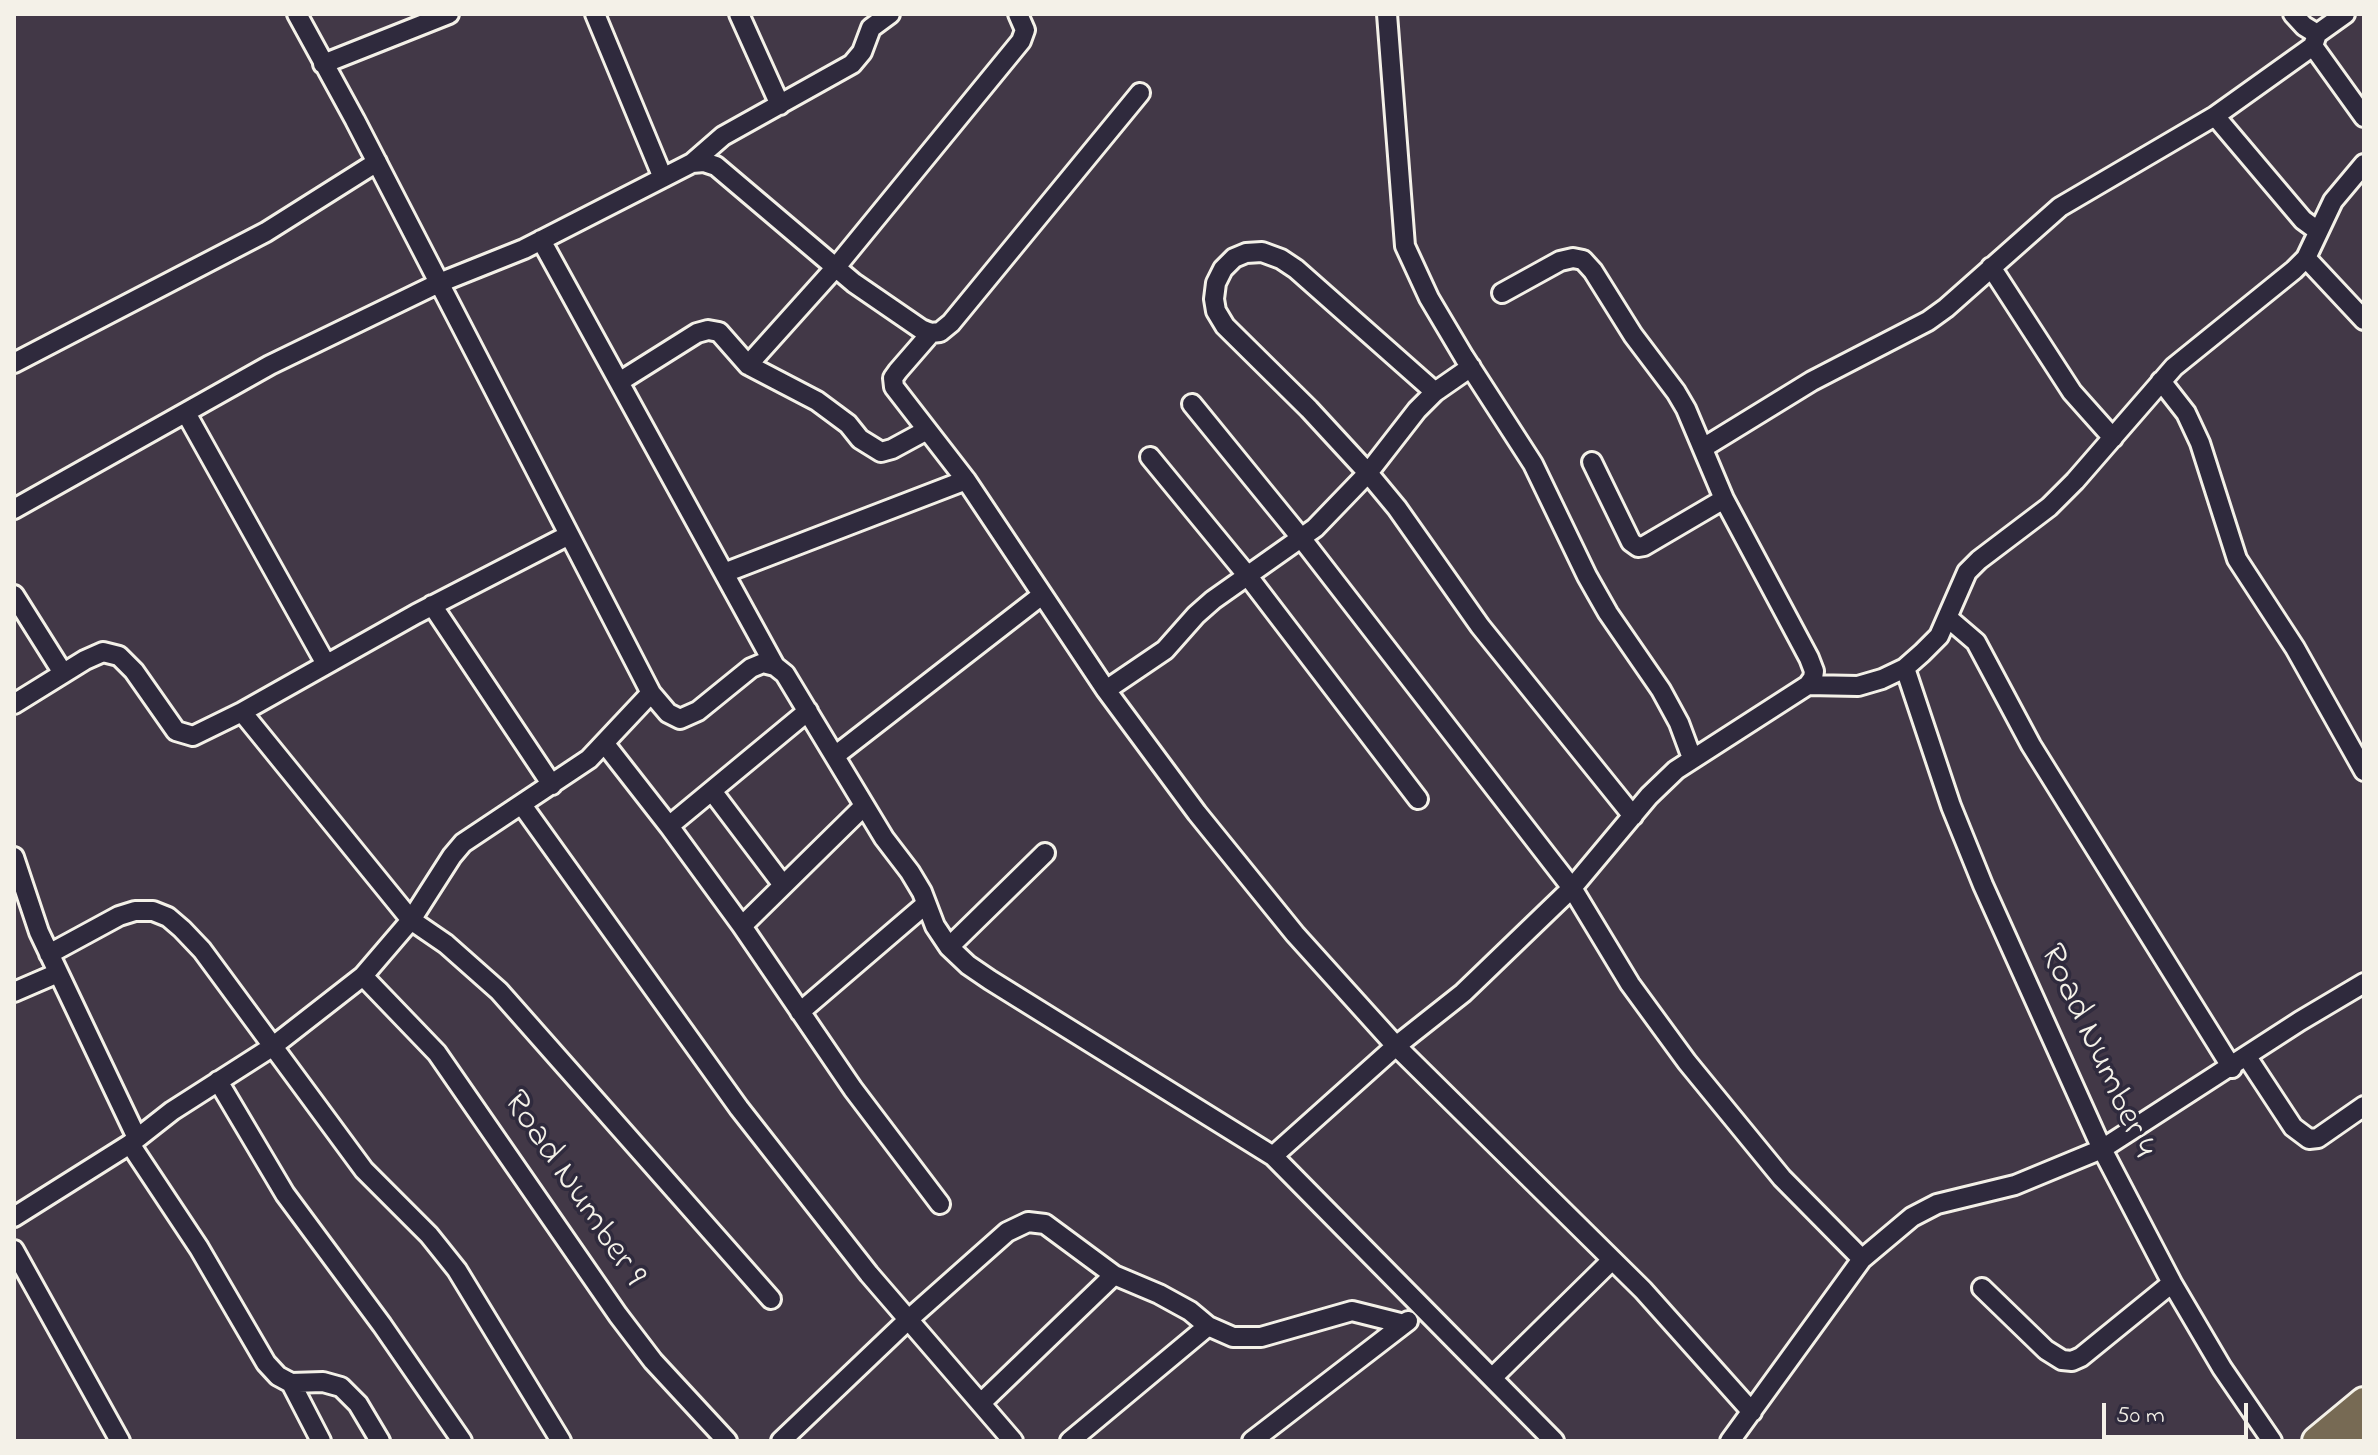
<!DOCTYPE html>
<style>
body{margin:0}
#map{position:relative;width:2378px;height:1455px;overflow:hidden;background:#423847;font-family:"Indie Flower",sans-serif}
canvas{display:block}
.frame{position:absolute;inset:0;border:16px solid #f4f1e8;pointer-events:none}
.scale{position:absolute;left:2102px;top:1403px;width:146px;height:36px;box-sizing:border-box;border:4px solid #f4f1e8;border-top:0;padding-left:10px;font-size:24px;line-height:28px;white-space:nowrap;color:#f4f1e8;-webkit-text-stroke:6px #2f2a3d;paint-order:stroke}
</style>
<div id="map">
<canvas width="2378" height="1455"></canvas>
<div class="frame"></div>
<div class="scale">50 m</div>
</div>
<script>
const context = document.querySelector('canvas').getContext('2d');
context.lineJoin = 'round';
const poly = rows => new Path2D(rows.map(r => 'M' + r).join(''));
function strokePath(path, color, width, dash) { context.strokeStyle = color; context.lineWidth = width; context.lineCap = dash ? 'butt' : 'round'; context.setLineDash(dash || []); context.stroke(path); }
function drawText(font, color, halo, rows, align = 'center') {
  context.font = font + ' "Indie Flower",sans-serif'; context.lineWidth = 7; context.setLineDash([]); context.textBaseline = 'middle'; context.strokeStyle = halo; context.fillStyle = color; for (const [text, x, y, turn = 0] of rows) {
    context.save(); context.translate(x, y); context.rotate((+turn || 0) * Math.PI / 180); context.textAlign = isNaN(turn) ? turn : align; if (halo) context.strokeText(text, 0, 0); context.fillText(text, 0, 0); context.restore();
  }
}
const minor = poly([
 [297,14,355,120,651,693,668,713,680,719,698,711,751,668,763,663,775,666,785,674,884,838,910,872,922,892,935,926,949,947,968,965,990,980,1273,1156,1554,1441],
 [595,14,663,178],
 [739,14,780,105],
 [1387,14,1405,246,1429,298,1464,357,1533,464,1587,576,1608,613,1661,690,1679,723,1692,758],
 [2293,14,2304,26,2317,34],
 [2345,14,2317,34,2313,46,2364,117],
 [323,64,449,14],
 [2215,116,2303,220,2318,231],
 [692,163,723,136,852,64,862,52,871,28,890,14],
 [541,240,775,666],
 [2306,258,2364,320],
 [1991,267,2072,392,2113,438],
 [931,333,898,371,893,378,894,387,966,480,1106,690,1197,813,1295,934,1396,1046,1643,1290,1752,1412],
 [14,363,266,232,377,162],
 [748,365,836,267,1021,41,1025,30,1018,14],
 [2161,381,2186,413,2200,443,2237,559,2295,648,2364,771],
 [619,382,697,333,708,330,719,332,748,365,817,401,848,424,860,439,881,452,892,449,927,430],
 [1435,392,1296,269,1281,259,1262,252,1246,253,1234,258,1223,269,1216,283,1214,299,1216,311,1225,326,1309,409,1368,473,1397,508,1480,626,1633,816],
 [1192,404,1302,539,1572,888,1630,984,1687,1062,1782,1178,1862,1259],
 [186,413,326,664],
 [1703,448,1812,381,1928,321,1946,308,2060,207,2215,116,2313,46],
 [1150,457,1247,575,1418,799],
 [1592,462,1631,542,1638,547,1644,546,1724,499],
 [14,509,270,365,439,283,524,249,692,163,704,162,716,166,854,283,921,329,931,333,940,332,951,323,1140,93],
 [724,573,966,480],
 [14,595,63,673],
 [432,605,552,785],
 [1948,618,1976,642,2031,745,2232,1068],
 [1905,668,1951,806,1983,885,2102,1149,2172,1283,2222,1368,2272,1441],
 [1808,685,1858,686,1882,679,1905,668,1922,653,1939,636,1967,572,1979,560,2049,507,2075,481,2174,367,2294,270,2306,258,2333,201,2364,164],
 [1106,690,1165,650,1196,615,1213,600,1315,528,1368,473,1417,410,1435,392,1471,367],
 [14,704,85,660,103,652,119,656,134,671,176,731,193,736,242,712,416,614,569,535],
 [242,712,411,920,446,944,499,991,771,1299],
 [605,744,669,826,742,926,853,1089,940,1204],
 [836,755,1042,595],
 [712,791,783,885],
 [522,805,739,1108,869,1274,1013,1441],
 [669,826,808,711],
 [14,857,39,932,137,1138],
 [742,926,864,806],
 [949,947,1045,853],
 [49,954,119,916,135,911,153,911,168,917,182,929,202,950,364,1170,429,1235,457,1270,561,1441],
 [363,976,437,1053,618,1315,653,1361,727,1441],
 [14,992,58,973],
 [800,1012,926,904],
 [2247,1057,2293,1127,2309,1139,2318,1138,2364,1106],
 [218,1081,285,1194,382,1325,462,1441],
 [130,1144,199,1248,266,1363,278,1376,291,1383,323,1382,341,1387,358,1404,380,1441],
 [1273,1156,1396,1046,1463,993,1572,888,1649,796,1676,770,1808,685,1813,678,1814,671,1809,658,1724,499,1686,409,1676,392,1633,335,1593,271,1583,260,1573,258,1560,261,1502,293],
 [14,1217,130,1144,172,1111,272,1047,363,976,411,920,452,856,463,843,589,759,651,693],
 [14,1250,120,1441],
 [1982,1288,2046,1350,2062,1360,2072,1361,2081,1357,2172,1283],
 [1492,1378,1612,1260],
 [291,1383,321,1441],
 [981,1403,1114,1275],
 [781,1441,909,1319,1007,1232,1028,1222,1045,1224,1114,1275,1159,1294,1190,1311,1208,1326,1233,1337,1261,1337,1352,1311,1404,1324],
 [1070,1441,1208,1326],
 [1252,1441,1408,1321],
 [1730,1441,1862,1259,1912,1217,1937,1204,2015,1185,2102,1149,2300,1021,2364,983]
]);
const highway = poly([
 [2317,1441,2364,1402],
 [2349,1441,2364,1429]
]);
const streetNames = [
 ["Road Number 4",2095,1052,65],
 ["Road Number 9",572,1190,56]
];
strokePath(minor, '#f4f1e8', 24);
strokePath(highway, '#f4f1e8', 34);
strokePath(minor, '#2f2a3d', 18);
strokePath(highway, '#776a54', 28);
drawText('36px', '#f4f1e8', '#2f2a3d', streetNames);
</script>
